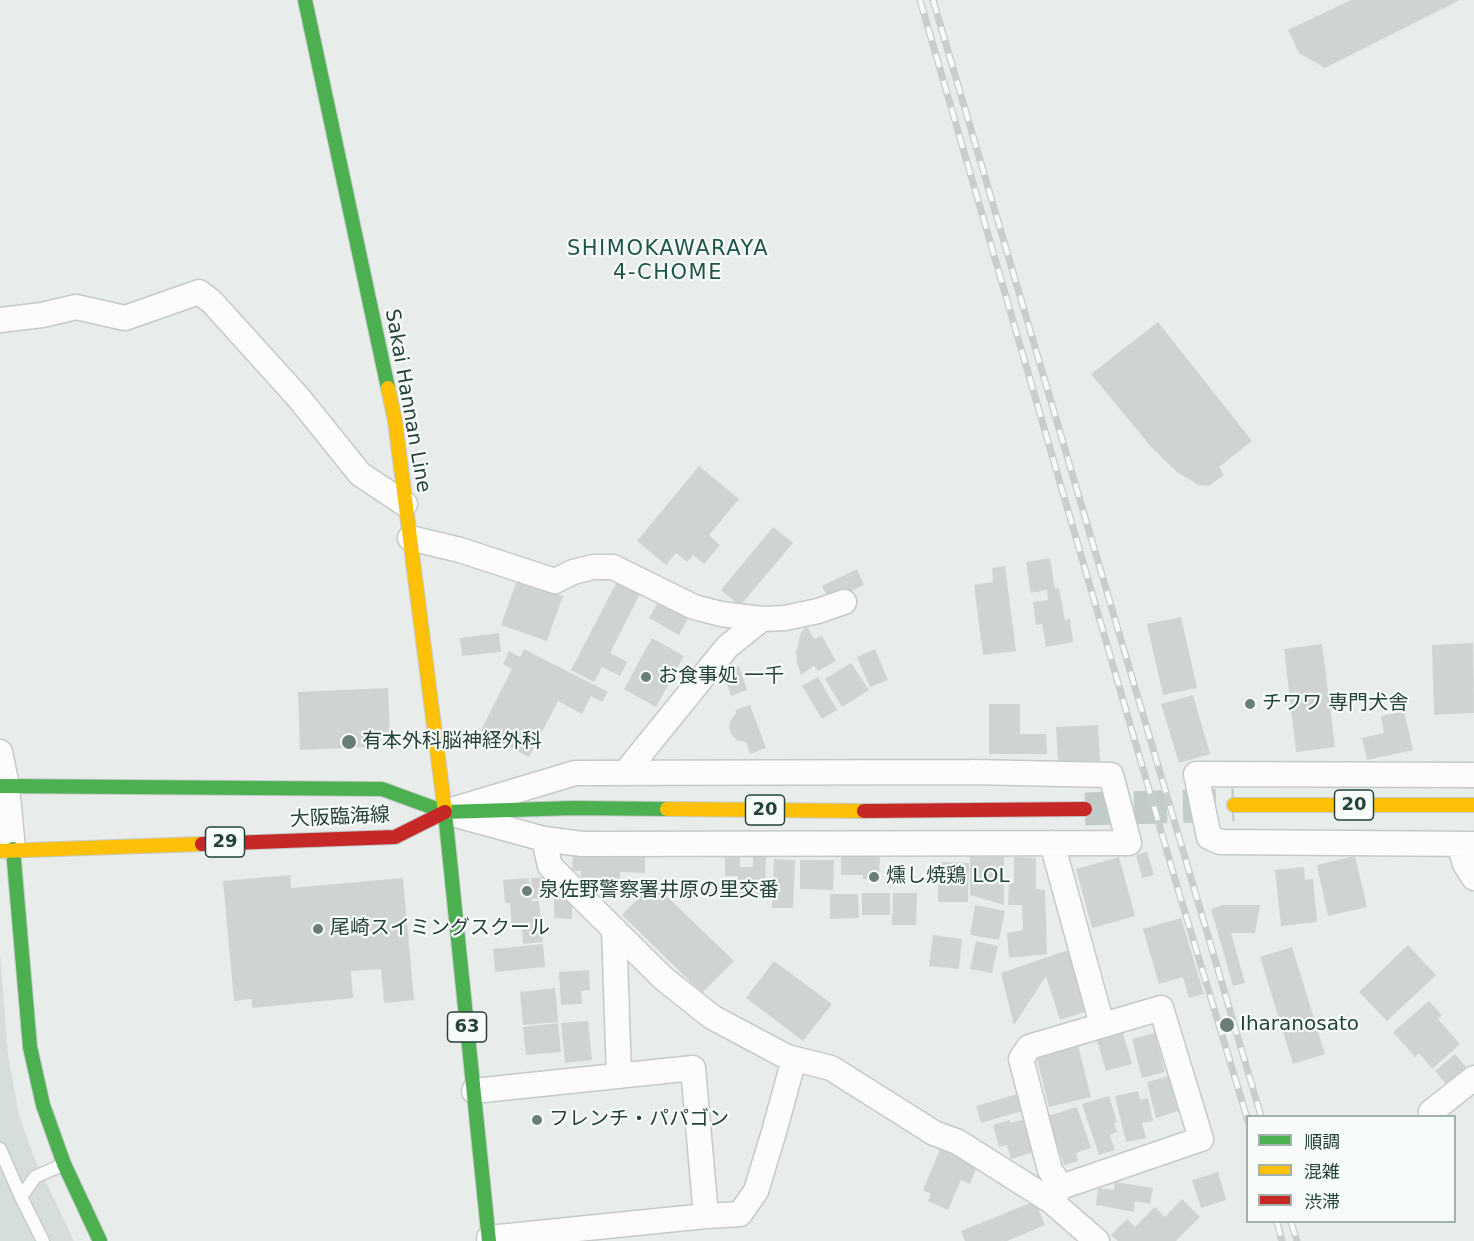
<!DOCTYPE html>
<meta charset="utf-8">
<style>
body{margin:0}
#map{position:relative;width:1474px;height:1241px;overflow:hidden;background:#e8edeb;font-family:"DejaVu Sans","Noto Sans JP",sans-serif}
canvas{display:block}
.legend{position:absolute;left:1246px;top:1115px;width:210px;height:108px;box-sizing:border-box;background:#f7fbf9;border:2px solid #a3b1ad;margin:0;padding:8px 10px;list-style:none;font-size:18px;color:#24423a}
.legend li{display:flex;align-items:center;gap:12px;height:30px}
.legend b{width:30px;border:2px solid #a3b1ad}
</style>
<div id="map">
<canvas width="1474" height="1241"></canvas>
<ul class="legend">
<li><b style="height:8px;background:#4caf50"></b>順調</li>
<li><b style="height:8px;background:#ffc107"></b>混雑</li>
<li><b style="height:8px;background:#c62828"></b>渋滞</li>
</ul>
</div>
<script>
const context = document.querySelector('canvas').getContext('2d');
context.lineJoin = 'round';
function fillPath(path, color) { context.fillStyle = color; context.fill(path, 'evenodd'); }
const poly = rows => new Path2D(rows.map(r => 'M' + r).join(''));
function strokePath(path, color, width, dash) { context.strokeStyle = color; context.lineWidth = width; context.lineCap = dash ? 'butt' : 'round'; context.setLineDash(dash || []); context.stroke(path); }
function drawText(font, color, halo, rows, align = 'center') {
  context.font = font + ' "DejaVu Sans","Noto Sans JP",sans-serif'; context.lineWidth = 4.5; context.setLineDash([]); context.textBaseline = 'middle'; context.strokeStyle = halo; context.fillStyle = color; for (const [text, x, y, turn = 0] of rows) {
    context.save(); context.translate(x, y); context.rotate((+turn || 0) * Math.PI / 180); context.textAlign = isNaN(turn) ? turn : align; if (halo) context.strokeText(text, 0, 0); context.fillText(text, 0, 0); context.restore();
  }
}
const built = poly([
 [0,952,8,1055,19,1115,34,1157,74,1241,0,1241]
]);
const building = poly([
 [1351,0,1460,0,1325,68,1299,53,1288,30],
 [1158,322,1252,441,1219,467,1224,475,1209,486,1198,485,1177,472,1152,448,1091,374],
 [699,466,739,499,709,535,720,545,704,564,693,555,687,562,676,553,666,565,637,541],
 [773,527,793,543,740,606,721,590],
 [1050,558,1055,589,1059,588,1065,620,1070,619,1073,642,1046,647,1042,624,1036,625,1033,602,1048,600,1047,590,1031,593,1026,562],
 [1005,566,1016,651,983,655,974,585,993,582,992,568],
 [857,569,864,585,830,601,822,586],
 [620,576,643,588,610,653,627,662,620,676,602,667,594,682,571,670],
 [517,580,563,596,547,641,501,625],
 [661,597,691,613,679,635,649,618],
 [1181,617,1197,688,1163,695,1147,624],
 [807,626,814,639,822,636,836,661,818,671,814,666,801,675,797,663,796,652,801,632],
 [499,633,501,652,462,656,460,638],
 [652,638,684,656,656,707,624,689],
 [1473,643,1474,713,1434,715,1432,645],
 [1322,644,1335,747,1296,752,1284,649],
 [524,649,608,692,602,702,591,696,582,714,558,701,529,757,480,732,512,669,503,664,509,651,520,657],
 [875,649,888,680,870,687,857,657],
 [851,663,869,690,842,707,825,679],
 [739,666,747,690,731,696,723,672],
 [818,677,837,710,822,719,802,686],
 [388,688,390,734,367,735,367,747,300,750,298,692],
 [1193,695,1210,754,1179,763,1161,704],
 [989,704,1020,704,1020,734,1046,734,1047,754,989,754],
 [750,705,766,748,750,754,746,742,737,740,732,735,729,728,730,721,736,713,735,710],
 [1404,711,1413,750,1367,760,1362,738,1384,733,1381,716],
 [1098,725,1100,762,1058,765,1056,727],
 [573,852,645,855,645,873,620,872,619,887,580,886,581,871,572,871],
 [1147,852,1154,875,1142,878,1136,855],
 [841,854,880,854,879,880,863,879,863,875,841,875],
 [725,855,740,855,740,867,753,867,753,855,766,855,765,899,753,899,753,893,738,893,738,876,725,876],
 [970,856,1004,857,1004,905,970,895],
 [1355,856,1367,907,1328,916,1317,865],
 [1014,857,1036,858,1036,889,1045,890,1047,954,1009,958,1007,933,1023,930,1022,905,1008,905,1009,883,1014,883],
 [1119,857,1135,916,1092,928,1076,869],
 [774,859,795,860,793,908,772,908],
 [800,860,834,860,833,890,800,889],
 [938,862,969,863,968,902,938,902],
 [1304,867,1305,880,1313,879,1317,922,1281,926,1275,870],
 [290,875,291,888,403,878,414,1000,384,1003,381,969,351,971,353,998,252,1008,252,999,234,1001,223,881],
 [551,877,553,897,532,899,531,878],
 [529,878,532,905,532,901,539,901,543,942,523,944,522,926,512,928,510,903,505,903,503,880],
 [653,883,734,961,702,993,622,915],
 [862,893,890,893,890,915,862,915],
 [893,893,917,893,916,925,892,925],
 [830,894,858,894,859,918,830,919],
 [554,898,572,898,572,919,554,918],
 [975,905,1005,911,999,940,970,935],
 [1223,905,1260,905,1255,933,1231,933,1245,983,1233,986,1211,909],
 [1181,918,1204,994,1189,998,1183,977,1159,984,1143,929],
 [933,935,962,939,959,969,929,966],
 [976,941,998,946,992,973,970,969],
 [543,944,545,967,495,972,493,949],
 [1408,945,1436,975,1387,1021,1359,992],
 [1292,947,1325,1054,1293,1064,1260,957],
 [1070,950,1087,1011,1060,1020,1046,976,1014,1025,1001,973,1062,952],
 [774,961,832,1004,803,1041,746,998],
 [589,970,590,990,581,991,582,1004,561,1005,559,972],
 [555,988,558,1022,523,1025,520,992],
 [1429,1001,1442,1015,1438,1019,1460,1044,1432,1069,1419,1053,1415,1057,1393,1032],
 [588,1021,592,1060,565,1063,561,1023],
 [558,1023,561,1052,526,1055,523,1027],
 [1122,1030,1132,1064,1106,1071,1096,1037],
 [1155,1033,1165,1072,1142,1078,1132,1039],
 [1078,1045,1091,1097,1049,1107,1036,1056],
 [1455,1054,1466,1067,1446,1084,1435,1071],
 [1169,1076,1178,1111,1156,1118,1147,1082],
 [1138,1091,1140,1100,1148,1098,1153,1121,1142,1123,1146,1138,1126,1142,1115,1096],
 [1017,1094,1022,1111,981,1123,976,1106],
 [1109,1096,1117,1122,1114,1123,1117,1132,1110,1135,1115,1150,1099,1155,1082,1104],
 [1077,1107,1091,1148,1076,1153,1078,1161,1064,1165,1048,1116],
 [1026,1119,1034,1152,1011,1159,1007,1145,999,1147,993,1125,1010,1120,1010,1123],
 [941,1147,978,1163,970,1184,961,1180,948,1210,928,1201,931,1194,923,1190],
 [1218,1172,1226,1200,1201,1208,1192,1180],
 [1115,1182,1153,1188,1150,1204,1135,1201,1134,1212,1096,1205,1098,1188,1114,1190],
 [1182,1199,1200,1217,1176,1241,1118,1241,1111,1235,1127,1219,1135,1227,1155,1207,1165,1217],
 [1035,1201,1045,1225,1007,1241,965,1241,961,1231]
]);
const primaryTunnel = poly([
 [1085,809,1234,805]
]);
const lane = poly([
 [0,1149,21,1197],
 [43,1241,21,1197,35,1177,62,1165]
]);
const street = poly([
 [0,320,42,315,76,307,125,318,199,292,212,302,298,397,360,474,405,504],
 [410,538,460,550,555,581,573,572,593,567,613,567,694,607,721,614,762,619,785,618,818,611,844,602],
 [0,752,7,786,13,849],
 [971,772,1111,775,1129,843,582,844,544,839,445,812,575,773,971,772],
 [625,773,727,647,762,619],
 [1474,775,1196,774,1209,837,1220,842,1474,844],
 [544,839,550,866,663,978,712,1017,787,1057,831,1068,934,1133,958,1142,1051,1201,1097,1241],
 [1052,843,1102,1025],
 [1459,844,1465,864,1474,878],
 [614,929,619,1076],
 [474,1091,693,1068,706,1216,489,1238],
 [1431,1112,1474,1078],
 [1051,1201,1061,1187,1201,1139,1161,1008,1029,1047,1021,1059,1050,1170,1061,1187],
 [706,1216,740,1214,756,1191,774,1132,794,1059]
]);
const fast = poly([
 [305,0,388,388],
 [0,786,382,789,445,812,574,808,667,809],
 [445,812,489,1241],
 [13,849,30,1047,43,1105,64,1164,100,1241]
]);
const slow = poly([
 [388,388,395,421,445,812],
 [1234,805,1474,805],
 [667,809,864,811],
 [0,851,202,844]
]);
const jam = poly([
 [864,811,1085,809],
 [202,844,395,837,445,812]
]);
const rail = poly([
 [920,0,1177,886,1248,1121],
 [933,0,1261,1116],
 [1277,1222,1282,1241],
 [1291,1222,1297,1241]
]);
const markers = [
 [646,677,6,"#697e78"],
 [1250,704,6,"#697e78"],
 [349,742,8,"#697e78"],
 [874,877,6,"#697e78"],
 [527,891,6,"#697e78"],
 [318,929,6,"#697e78"],
 [1227,1025,8,"#697e78"],
 [537,1120,6,"#697e78"]
];
const shields = [
 [1354,805,39],
 [765,810,39],
 [225,842,39],
 [467,1027,39]
];
const shieldNames = [
 ["20",1354,805],
 ["20",765,810],
 ["29",225,842],
 ["63",467,1027]
];
const streetNames = [
 ["Sakai Hannan Line",407,401,80],
 ["大阪臨海線",340,818,-3]
];
const poiNames = [
 ["お食事処 一千",658,677],
 ["チワワ 専門犬舎",1262,704],
 ["有本外科脳神経外科",362,742],
 ["燻し焼鶏 LOL",886,877],
 ["泉佐野警察署井原の里交番",539,891],
 ["尾崎スイミングスクール",330,929],
 ["Iharanosato",1240,1025],
 ["フレンチ・パパゴン",549,1120]
];
const neighbourhoodNames = [
 ["SHIMOKAWARAYA",668,250],
 ["4-CHOME",668,274]
];
fillPath(built, '#d6dedb');
fillPath(building, '#cfd4d2');
strokePath(primaryTunnel, '#c1cbc8', 33, [33, 16]);
strokePath(lane, '#c5cac8', 15);
strokePath(street, '#c5cac8', 27);
strokePath(fast, '#c3cbc8', 16);
strokePath(slow, '#c3cbc8', 16);
strokePath(jam, '#c3cbc8', 16);
strokePath(lane, '#fcfcfc', 12);
strokePath(street, '#fcfcfc', 24);
strokePath(fast, '#4caf50', 14);
strokePath(slow, '#ffc107', 14);
strokePath(jam, '#c62828', 14);
strokePath(rail, '#c9cdcc', 7);
strokePath(rail, '#f7fbf9', 4.5, [14]);
for (const [x, y, r, color] of markers) { const dot = new Path2D(); dot.arc(x, y, r, 0, 2 * Math.PI); context.fillStyle = color; context.fill(dot); strokePath(dot, '#f7fbf9', 2); }
for (const [x, y, w] of shields) { const box = new Path2D(); box.roundRect(x - w / 2, y - 15, w, 30, 4.5); context.fillStyle = '#f7fbf9'; context.fill(box); strokePath(box, '#24423a', 1.5); }
drawText('bold 18px', '#24423a', null, shieldNames);
drawText('20px', '#24423a', '#f7fbf9', streetNames);
drawText('20px', '#24423a', '#f7fbf9', poiNames, 'left');
context.letterSpacing = '1.5px';
drawText('21px', '#1f5548', '#f7fbf9', neighbourhoodNames);
context.letterSpacing = '0px';
</script>
